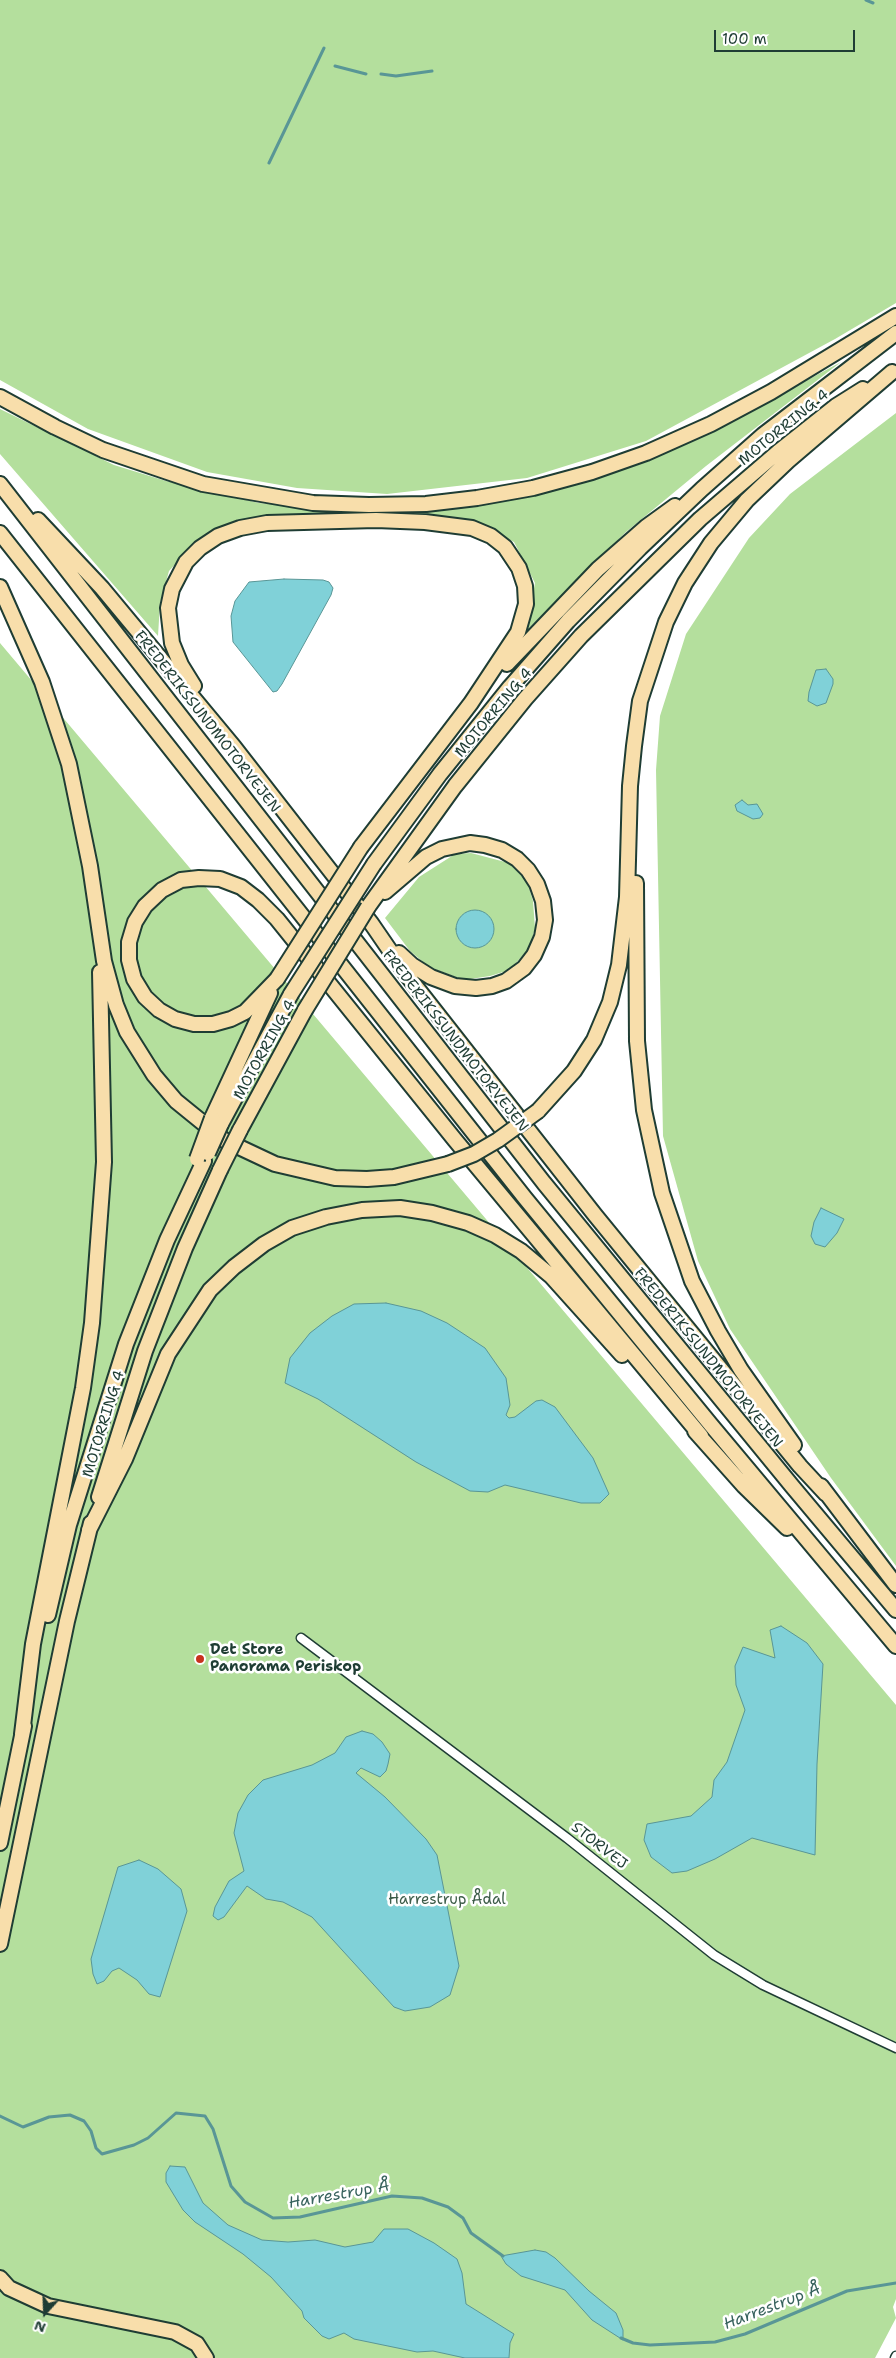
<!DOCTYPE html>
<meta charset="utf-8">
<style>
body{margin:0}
#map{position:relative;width:896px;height:2358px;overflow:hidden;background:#fff;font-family:"Shantell Sans",sans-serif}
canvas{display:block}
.north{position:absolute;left:20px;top:2288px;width:50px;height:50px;-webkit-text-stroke:4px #fff;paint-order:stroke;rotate:200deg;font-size:14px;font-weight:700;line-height:20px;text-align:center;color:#1f3d34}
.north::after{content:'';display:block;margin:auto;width:18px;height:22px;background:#1f3d34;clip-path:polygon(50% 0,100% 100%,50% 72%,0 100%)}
.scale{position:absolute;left:714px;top:30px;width:141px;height:22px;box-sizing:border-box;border:2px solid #1f3d34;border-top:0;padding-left:6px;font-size:15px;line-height:18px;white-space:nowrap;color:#1f3d34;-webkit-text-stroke:4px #fff;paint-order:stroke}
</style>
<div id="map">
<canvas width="896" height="2358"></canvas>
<div class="north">N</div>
<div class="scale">100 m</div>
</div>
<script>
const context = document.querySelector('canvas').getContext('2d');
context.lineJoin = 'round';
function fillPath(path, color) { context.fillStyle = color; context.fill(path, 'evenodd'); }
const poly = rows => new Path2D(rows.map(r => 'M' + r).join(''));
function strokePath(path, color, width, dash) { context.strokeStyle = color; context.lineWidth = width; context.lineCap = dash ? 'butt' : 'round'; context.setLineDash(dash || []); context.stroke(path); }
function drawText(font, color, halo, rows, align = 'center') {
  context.font = font + ' "Shantell Sans",sans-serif'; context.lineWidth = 5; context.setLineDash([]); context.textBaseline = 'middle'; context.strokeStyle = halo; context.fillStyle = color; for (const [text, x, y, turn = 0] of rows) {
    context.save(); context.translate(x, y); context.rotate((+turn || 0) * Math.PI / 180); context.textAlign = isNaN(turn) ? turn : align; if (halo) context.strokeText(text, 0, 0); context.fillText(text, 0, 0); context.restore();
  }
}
const green = poly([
 [0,0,896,0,896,303,835,339,646,441,527,478,387,494,297,488,207,472,88,429,0,380],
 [841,362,706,466,626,532,526,631,535,583,514,542,469,519,287,514,239,524,195,543,169,571,160,603,158,636,0,454,0,409,114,465,166,481,259,503,337,509,443,509,544,492,637,463,751,410],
 [896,413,896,1566,831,1478,730,1329,698,1261,663,1136,656,770,660,716,686,634,749,538,790,494],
 [0,643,896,1705,896,2299,893,2307,896,2318,875,2358,0,2358],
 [471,853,509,863,527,881,533,901,535,928,530,947,510,970,490,976,464,980,429,967,410,951,385,918,419,877,455,854]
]);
const water = poly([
 [284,579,323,580,329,582,333,588,331,595,282,684,277,691,273,692,233,642,231,616,235,601,249,582,284,579],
 [826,669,833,679,833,684,826,703,817,706,808,701,809,692,816,670,826,669],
 [742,800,748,805,757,804,763,814,760,818,753,819,737,811,735,805,742,800],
 '456 929a19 19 0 1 1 38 0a19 19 0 1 1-38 0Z',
 [821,1208,844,1219,837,1233,825,1247,815,1244,811,1236,814,1222,821,1208],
 [386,1303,421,1311,447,1323,485,1348,506,1378,510,1405,506,1415,509,1418,515,1417,536,1401,542,1400,555,1407,593,1458,609,1494,600,1503,581,1503,505,1485,488,1492,470,1491,416,1462,318,1399,285,1383,290,1358,310,1333,332,1316,354,1304,386,1303],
 [781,1626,807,1643,823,1664,817,1764,815,1855,752,1838,715,1859,687,1871,672,1873,651,1857,644,1840,647,1824,691,1816,712,1797,714,1780,727,1762,745,1710,736,1685,735,1666,743,1647,775,1658,770,1630,781,1626],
 [362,1731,373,1734,382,1742,390,1754,388,1764,386,1771,380,1777,361,1768,356,1773,385,1797,426,1839,437,1855,459,1966,450,1995,430,2007,405,2011,394,2007,312,1917,283,1902,266,1899,247,1886,224,1917,218,1920,213,1916,215,1907,229,1881,244,1871,234,1833,238,1813,248,1795,263,1780,312,1765,335,1753,346,1737,362,1731],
 [139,1860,158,1869,181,1889,187,1911,160,1997,149,1994,137,1980,119,1968,112,1971,104,1981,97,1984,93,1974,91,1959,118,1867,139,1860],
 [170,2166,185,2167,203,2203,228,2225,262,2240,288,2242,315,2240,345,2247,373,2242,384,2229,408,2229,434,2243,457,2259,462,2273,466,2304,514,2334,510,2343,509,2358,465,2358,433,2351,417,2352,354,2339,344,2333,329,2339,322,2336,304,2318,302,2311,271,2277,243,2254,195,2222,183,2210,166,2182,166,2173,170,2166],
 [535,2250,546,2252,555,2258,589,2291,616,2313,623,2330,623,2340,592,2320,565,2290,521,2276,506,2264,501,2256,535,2250]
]);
const stream = poly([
 [866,0,873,3],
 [335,66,366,74],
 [381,74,396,76,432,71],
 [269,163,324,48],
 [0,2116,23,2127,49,2117,70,2115,84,2121,91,2131,96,2148,102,2154,134,2145,148,2138,176,2113,205,2116,213,2129,231,2186,245,2202,273,2218,300,2217,392,2196,422,2198,448,2207,463,2218,471,2233,503,2256],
 [621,2338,633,2343,650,2345,715,2342,745,2334,847,2291,896,2283]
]);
const minor = poly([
 [301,1638,567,1838,714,1955,763,1985,896,2048],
 [895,2358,896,2356]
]);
const motorway = poly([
 [0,397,55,427,103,450,203,484,313,503,369,505,426,504,477,498,533,488,592,472,646,453,711,424,771,392,896,316],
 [0,484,544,1183,792,1486,896,1610],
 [38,520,102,588,234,747,371,923,406,974,595,1215,800,1466,826,1494],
 [0,533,525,1198,711,1425,896,1646],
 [0,587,42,682,69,764,90,866,104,961,116,1005,127,1032,154,1075,176,1101,224,1140,275,1164,335,1178,367,1179,394,1177,448,1164],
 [507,664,598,569,646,527,675,506],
 [194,686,181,665,172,643,168,608,172,589,186,562,200,548,218,536,240,528,267,523,376,520,425,522,472,528,491,536,505,547,519,568,525,586,526,604,518,632,471,703,361,847],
 [374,864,440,774,510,687,568,621,640,548,702,489,763,435,896,333],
 [636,883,637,1041,644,1110,662,1193,692,1281,718,1331,741,1370,794,1445],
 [385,892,426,857,442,849,470,843,485,845,502,850,517,859,528,870,537,884,543,901,545,920,542,937,534,955,524,968,506,981,492,986,476,988,455,986,431,977,412,965,399,953],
 [368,907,455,786,525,699,581,636,700,519,778,452,836,406,863,389],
 [277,979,245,1012,231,1019,213,1024,194,1024,175,1019,159,1010,145,997,134,979,129,960,129,942,135,922,145,906,162,890,181,880,199,878,220,879,241,887,258,900,277,919,455,1140,701,1436],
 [538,1111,574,1071,594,1040,610,1002,619,965,627,897,630,786,634,746,640,701,666,622,685,583,711,543,747,500,788,461,892,372],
 [212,1118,270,993],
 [221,1124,291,994],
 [240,1130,305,1010],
 [695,1431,744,1486,787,1528],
 [821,1486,896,1585],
 [99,1497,145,1351,185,1248,220,1170],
 [89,1530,125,1459,168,1354,210,1290,234,1267,264,1244,292,1228,326,1217,362,1210,400,1208,432,1213,468,1223,495,1235,521,1251,551,1276,622,1355],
 [48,1615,69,1525,126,1344,167,1240,204,1161],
 [22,1734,33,1644,83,1388,92,1323,104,1162,100,972],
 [0,1843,24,1726],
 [0,1944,67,1621,91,1523],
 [0,2278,9,2288,48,2306,175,2332,197,2344,206,2358]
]);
const motorwayBridge = poly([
 [277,979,361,847],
 [291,994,374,864],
 [305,1010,368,907],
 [208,1153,221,1124],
 [197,1159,212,1118],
 [448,1164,474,1154,498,1140,538,1111],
 [220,1170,240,1130]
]);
const markers = [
 [200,1659,5,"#c8321e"]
];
const streetNames = [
 ["MOTORRING 4",784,428,-39],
 ["MOTORRING 4",494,713,-50],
 ["FREDERIKSSUNDMOTORVEJEN",207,722,52],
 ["FREDERIKSSUNDMOTORVEJEN",455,1041,52],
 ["MOTORRING 4",265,1050,-61],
 ["FREDERIKSSUNDMOTORVEJEN",708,1358,51],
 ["MOTORRING 4",104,1424,-73],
 ["STORVEJ",599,1846,38]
];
const poiNames = [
 ["Det Store",210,1650],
 ["Panorama Periskop",210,1667]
];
const parkNames = [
 ["Harrestrup Ådal",447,1900]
];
const waterNames = [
 ["Harrestrup Å",339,2195,-10],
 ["Harrestrup Å",772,2307,-21]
];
fillPath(green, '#b4df9d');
fillPath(water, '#80d1d8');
strokePath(water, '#599696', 1);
strokePath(stream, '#599696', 3);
strokePath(minor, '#1f3d34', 11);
strokePath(motorway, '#1f3d34', 18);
strokePath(minor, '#fff', 8);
strokePath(motorway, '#f8deab', 14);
strokePath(motorwayBridge, '#1f3d34', 18, []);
strokePath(motorwayBridge, '#f8deab', 14);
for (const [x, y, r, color] of markers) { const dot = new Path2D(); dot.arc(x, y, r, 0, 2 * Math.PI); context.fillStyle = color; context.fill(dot); strokePath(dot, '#fff', 2); }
drawText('15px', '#1f3d34', '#fff', streetNames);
drawText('bold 15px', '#1f3d34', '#fff', poiNames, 'left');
drawText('15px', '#3d5d49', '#fff', parkNames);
drawText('italic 16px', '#37625d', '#fff', waterNames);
</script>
